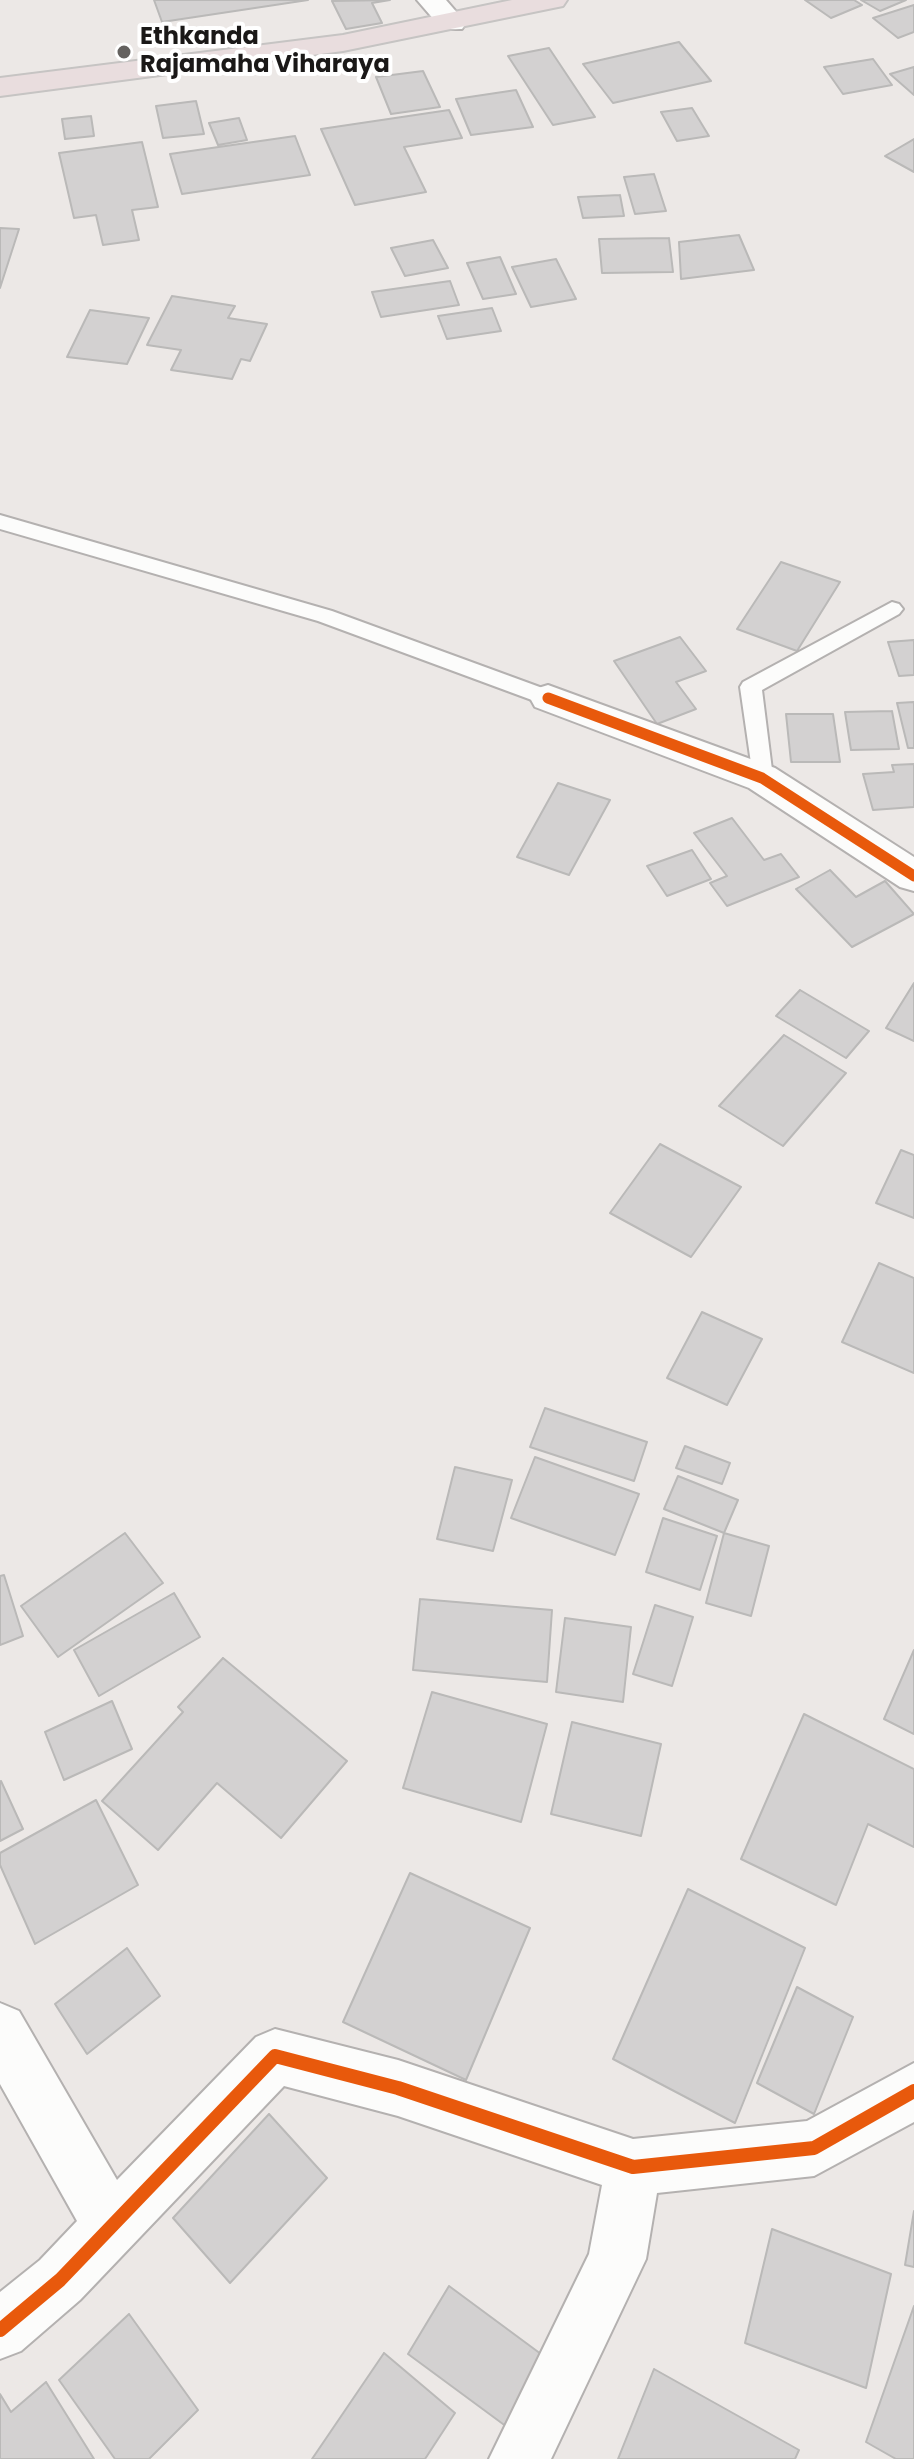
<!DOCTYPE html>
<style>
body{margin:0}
canvas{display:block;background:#ece8e6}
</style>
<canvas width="914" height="2459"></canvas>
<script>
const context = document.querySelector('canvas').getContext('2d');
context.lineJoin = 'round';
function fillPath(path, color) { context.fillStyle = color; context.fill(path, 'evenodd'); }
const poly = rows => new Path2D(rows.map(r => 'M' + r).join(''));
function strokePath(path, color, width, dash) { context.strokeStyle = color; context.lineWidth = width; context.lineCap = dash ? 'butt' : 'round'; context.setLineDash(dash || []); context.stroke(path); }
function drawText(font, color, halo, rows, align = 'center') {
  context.font = font + ' Poppins,sans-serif'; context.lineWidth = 8; context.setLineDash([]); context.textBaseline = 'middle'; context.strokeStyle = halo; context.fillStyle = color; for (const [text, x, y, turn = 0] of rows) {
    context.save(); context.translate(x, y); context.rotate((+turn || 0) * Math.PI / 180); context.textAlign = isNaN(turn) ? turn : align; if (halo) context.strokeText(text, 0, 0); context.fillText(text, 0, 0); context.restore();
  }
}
const building = poly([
 [154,0,308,0,162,22,154,0],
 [390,0,372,3,382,23,346,29,332,1,390,0],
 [805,0,854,0,862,5,831,18,805,0],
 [861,0,906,0,880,11,861,0],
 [914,5,914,32,898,38,873,18,914,5],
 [679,42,711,81,613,103,583,64,679,42],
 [549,48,595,117,553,125,508,56,549,48],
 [873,59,892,85,843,94,824,67,873,59],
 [914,67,914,95,890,74,914,67],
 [423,71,440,107,391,114,376,77,423,71],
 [516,90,533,127,471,135,456,99,516,90],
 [196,101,204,134,163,138,156,106,196,101],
 [692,108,709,136,677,141,661,112,692,108],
 [449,110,462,138,404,147,426,192,355,205,321,129,449,110],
 [91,116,94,136,65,139,62,119,91,116],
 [239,118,247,140,218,145,209,123,239,118],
 [295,136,310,175,182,194,170,154,295,136],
 [914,139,914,172,885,156,914,139],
 [142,142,158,207,132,210,139,240,103,245,96,215,74,218,59,153,142,142],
 [654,174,666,211,635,214,624,177,654,174],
 [620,195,624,216,583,218,578,197,620,195],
 [0,228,19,229,0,288,0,228],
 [739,235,754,270,681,279,679,242,739,235],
 [669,238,673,272,602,273,599,239,669,238],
 [433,240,448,268,405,276,391,248,433,240],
 [500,257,516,294,483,299,467,263,500,257],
 [556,259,576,299,531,307,512,267,556,259],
 [450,281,459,305,381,317,372,292,450,281],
 [172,296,235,306,228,318,267,324,250,361,241,359,232,379,171,370,181,350,147,345,172,296],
 [492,308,501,331,447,339,438,316,492,308],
 [90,310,149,318,127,364,67,357,90,310],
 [781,562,840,582,797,651,737,629,781,562],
 [680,637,706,671,676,682,696,709,657,724,614,661,680,637],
 [914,640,914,675,899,676,888,642,914,640],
 [914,702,914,748,908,748,897,703,914,702],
 [892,711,899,749,851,750,845,712,892,711],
 [786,714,833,714,840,762,791,762,786,714],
 [914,764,914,807,873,810,863,774,894,772,892,765,914,764],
 [558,783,610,800,569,875,517,857,558,783],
 [732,818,764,860,781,854,799,877,727,906,710,883,727,876,694,833,732,818],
 [692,850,711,879,667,896,647,866,692,850],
 [830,870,856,897,885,881,914,914,852,947,796,889,830,870],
 [914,983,914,1041,886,1028,914,983],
 [800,990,869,1031,846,1058,776,1016,800,990],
 [784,1035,846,1073,783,1146,719,1106,784,1035],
 [660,1144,741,1187,691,1257,610,1213,660,1144],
 [901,1150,914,1155,914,1218,876,1203,901,1150],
 [879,1263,914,1278,914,1373,842,1342,879,1263],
 [702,1312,762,1339,727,1405,667,1378,702,1312],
 [545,1408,647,1442,634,1481,530,1447,545,1408],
 [685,1446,730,1463,722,1484,676,1468,685,1446],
 [535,1457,639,1494,615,1555,511,1518,535,1457],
 [455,1467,512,1480,493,1551,437,1539,455,1467],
 [678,1476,738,1500,724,1533,664,1509,678,1476],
 [663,1518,717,1536,700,1590,646,1572,663,1518],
 [125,1533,163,1583,58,1657,21,1606,125,1533],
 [724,1533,769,1546,751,1616,706,1603,724,1533],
 [4,1575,23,1636,0,1645,0,1576,4,1575],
 [174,1593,200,1637,99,1696,74,1650,174,1593],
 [420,1599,552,1610,547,1682,413,1670,420,1599],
 [655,1605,693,1617,672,1686,633,1674,655,1605],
 [565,1618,631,1627,623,1702,556,1692,565,1618],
 [914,1650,914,1734,884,1719,914,1650],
 [223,1658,347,1761,281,1838,217,1783,158,1850,102,1801,183,1712,178,1707,223,1658],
 [432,1692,547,1724,521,1822,403,1788,432,1692],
 [112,1701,132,1749,64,1780,45,1732,112,1701],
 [804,1714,914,1769,914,1847,868,1824,836,1905,741,1859,804,1714],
 [572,1722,661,1744,641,1836,551,1814,572,1722],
 [1,1781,23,1829,0,1841,0,1782,1,1781],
 [96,1800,138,1885,35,1944,0,1865,0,1853,96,1800],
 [410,1873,530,1928,466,2080,343,2022,410,1873],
 [688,1889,805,1948,735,2123,613,2059,688,1889],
 [127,1948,160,1996,87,2054,55,2004,127,1948],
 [797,1987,853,2017,814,2114,757,2083,797,1987],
 [269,2114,327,2178,230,2283,173,2218,269,2114],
 [914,2211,914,2267,905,2265,914,2211],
 [772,2229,891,2274,866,2388,745,2343,772,2229],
 [449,2286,545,2357,507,2427,408,2354,449,2286],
 [914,2306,914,2459,896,2459,866,2442,914,2306],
 [129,2314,198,2410,149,2459,115,2459,59,2380,129,2314],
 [384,2353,455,2413,425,2459,312,2459,384,2353],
 [654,2369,799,2450,795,2459,618,2459,654,2369],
 [46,2382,94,2459,0,2459,0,2394,11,2412,46,2382]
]);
const lane = poly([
 [0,515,332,611,556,693,559,698,556,703,540,703,318,621,0,529,0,515],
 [892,602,899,604,903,609,899,614,762,690,773,778,762,786,754,784,740,687,743,682,892,602]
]);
const street = poly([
 [417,0,446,0,466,23,462,29,442,29,417,0],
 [548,685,775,768,914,857,914,891,900,887,749,788,535,707,530,698,535,689,548,685],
 [0,2003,19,2011,117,2180,256,2037,275,2029,398,2060,633,2139,807,2121,914,2063,914,2122,814,2176,657,2193,646,2259,551,2459,489,2459,589,2254,602,2185,398,2116,284,2086,80,2300,21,2351,0,2359,0,2292,40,2260,77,2221,0,2084,0,2003]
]);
const highway = poly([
 [512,0,567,0,563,6,553,8,343,51,0,96,0,78,343,35,512,0]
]);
const cyclewayFar1 = poly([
 [548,698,762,778,914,876]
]);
const cycleway = poly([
 [0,2330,60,2280,275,2056,398,2088,633,2167,814,2148,914,2091]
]);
const markers = [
 [124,52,8,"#64615f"]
];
const farPoinames = [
 ["Ethkanda",140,38],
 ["Rajamaha Viharaya",140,66]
];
fillPath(building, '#d3d1d1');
strokePath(building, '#bab9b8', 2);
strokePath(lane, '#b4b1b0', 4);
strokePath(street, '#b4b1b0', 4);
strokePath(highway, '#c6c4c3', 4);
fillPath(lane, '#fcfcfb');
fillPath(street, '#fcfcfb');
fillPath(highway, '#e9ddde');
strokePath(cyclewayFar1, '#e8590c', 11);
strokePath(cycleway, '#e8590c', 14);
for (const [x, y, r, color] of markers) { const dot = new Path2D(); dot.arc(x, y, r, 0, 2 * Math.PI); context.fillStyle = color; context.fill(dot); strokePath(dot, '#fff', 3); }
drawText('bold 24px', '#1a1817', '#fff', farPoinames, 'left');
</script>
